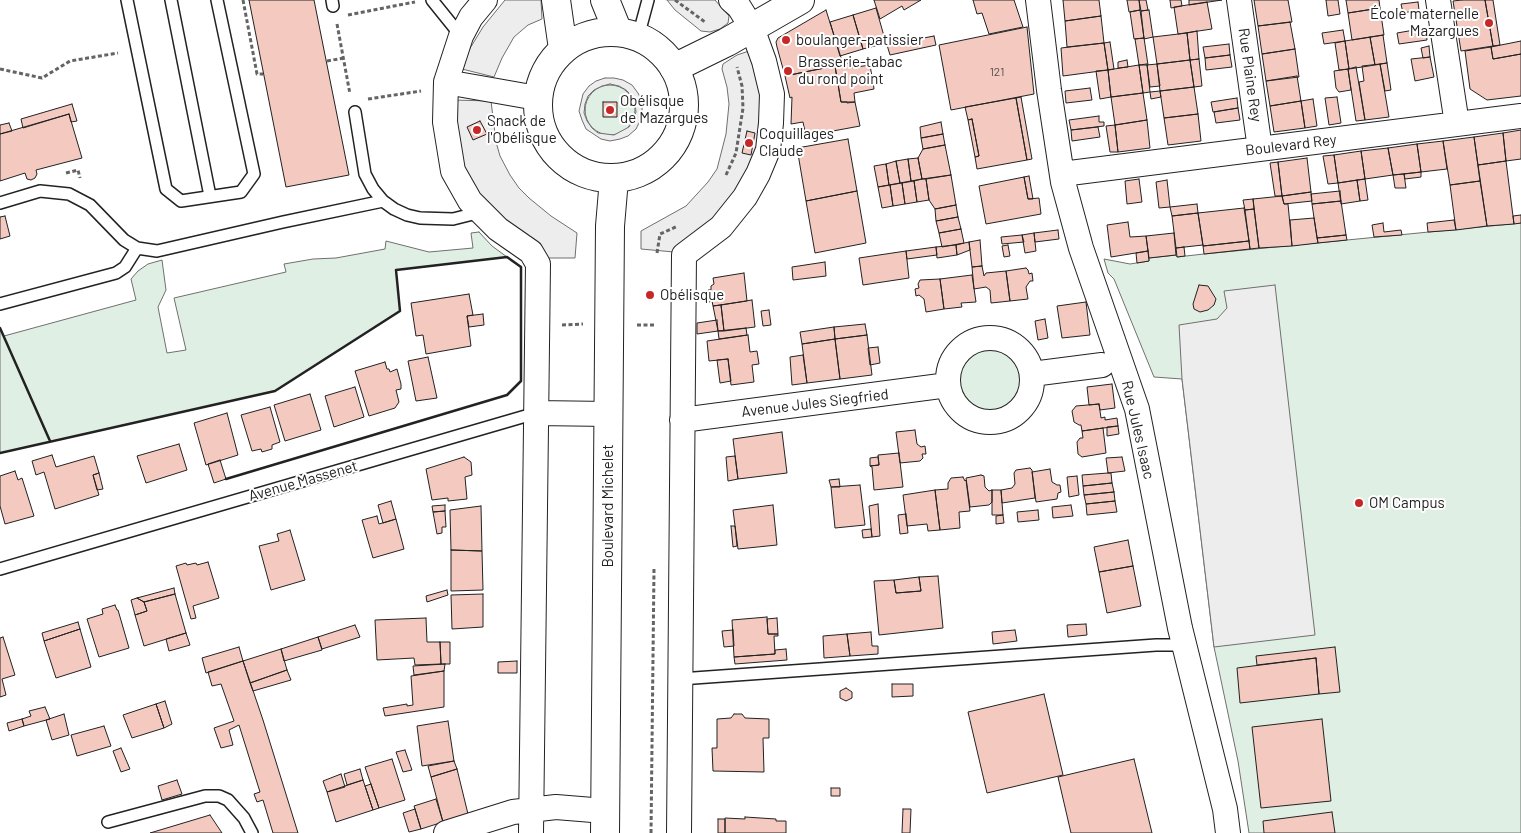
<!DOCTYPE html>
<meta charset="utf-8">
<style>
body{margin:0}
canvas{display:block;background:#fff}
</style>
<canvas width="1521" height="833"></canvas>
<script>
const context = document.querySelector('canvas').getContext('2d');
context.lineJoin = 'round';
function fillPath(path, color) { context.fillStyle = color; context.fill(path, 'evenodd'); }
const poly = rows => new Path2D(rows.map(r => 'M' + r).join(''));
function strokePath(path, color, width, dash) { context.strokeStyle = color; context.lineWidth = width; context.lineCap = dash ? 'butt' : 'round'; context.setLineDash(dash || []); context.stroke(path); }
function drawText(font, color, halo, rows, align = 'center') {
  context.font = font + ' Barlow,sans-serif'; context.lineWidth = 4; context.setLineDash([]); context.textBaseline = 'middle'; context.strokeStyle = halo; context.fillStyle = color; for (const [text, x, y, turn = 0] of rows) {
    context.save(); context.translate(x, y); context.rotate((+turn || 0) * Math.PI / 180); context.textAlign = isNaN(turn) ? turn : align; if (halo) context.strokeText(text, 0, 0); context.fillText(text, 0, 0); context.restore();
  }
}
const green = poly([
 '585 110a25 25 0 1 1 50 0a25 25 0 1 1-50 0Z',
 [1521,223,1521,833,1249,833,1238,761,1214,647,1182,379,1154,377,1114,279,1108,273,1104,259,1130,264,1149,261,1149,258,1176,255,1177,257,1204,254,1521,223],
 [479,232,492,246,507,257,396,270,400,311,275,391,0,453,0,328,4,336,136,300,131,279,138,271,148,264,162,260,166,290,158,307,167,353,186,350,174,298,286,272,284,264,313,259,336,258,385,249,386,241,429,252,473,248,471,233,479,232],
 '958 381a32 32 0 1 1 64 0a32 32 0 1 1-64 0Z'
]);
const parking = poly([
 [505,0,541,0,542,19,528,25,514,37,502,58,494,77,458,68,483,27,505,0],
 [667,0,715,0,729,16,728,23,720,29,710,32,701,31,675,10,667,0],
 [752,50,764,83,762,134,740,195,674,252,641,249,641,231,686,206,708,182,717,169,726,134,729,104,727,87,722,69,723,64,737,55,752,50],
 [605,78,614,78,623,80,632,85,638,93,642,101,642,111,640,121,636,129,628,136,620,139,610,141,601,139,586,129,582,120,579,111,583,94,589,86,596,81,605,78],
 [610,84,619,86,626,90,632,96,635,104,636,112,633,120,629,127,614,135,598,133,592,128,587,121,584,113,585,104,588,96,594,90,602,86,610,84],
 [453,100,491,101,496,142,500,156,510,175,519,188,529,198,551,216,577,233,575,258,544,258,507,224,471,186,460,163,453,100],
 [1275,285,1315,635,1214,647,1182,379,1179,325,1217,319,1227,308,1224,291,1275,285]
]);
const building = poly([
 [249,0,314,0,349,175,286,187,249,0],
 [874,0,921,0,904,10,902,6,880,19,874,0],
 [973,0,1014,0,1023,27,989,34,982,13,977,14,973,0],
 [1063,0,1099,0,1101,16,1065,21,1063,0],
 [1127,0,1139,0,1140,10,1129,12,1127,0],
 [1139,0,1146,0,1148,10,1141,11,1139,0],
 [1170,0,1181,0,1182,6,1171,8,1170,0],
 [1189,0,1222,0,1189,5,1189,0],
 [1254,0,1288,0,1292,22,1258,26,1254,0],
 [1326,0,1338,0,1340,14,1328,16,1326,0],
 [1346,0,1379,0,1380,8,1348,13,1346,0],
 [1462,0,1485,0,1493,46,1461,51,1453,1,1462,0],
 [1485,0,1493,0,1500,45,1493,46,1485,0],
 [1207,2,1212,29,1178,34,1174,7,1207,2],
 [1418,2,1419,10,1403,13,1401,4,1418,2],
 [876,8,886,43,863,49,853,15,876,8],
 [1380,8,1384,35,1352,40,1348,13,1380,8],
 [826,10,843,64,785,76,777,47,776,42,778,38,826,10],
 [1140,10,1144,38,1134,39,1130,12,1140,10],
 [1149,10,1153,37,1144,39,1141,11,1149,10],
 [853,15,863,49,840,56,830,22,853,15],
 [1101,16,1104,43,1067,47,1065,21,1101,16],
 [1290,22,1295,49,1262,54,1258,26,1290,22],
 [1027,27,1034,94,951,110,939,45,1027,27],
 [1426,28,1427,40,1399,44,1397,33,1426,28],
 [1343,30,1345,41,1324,44,1322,33,1343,30],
 [1197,31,1199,59,1190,60,1187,33,1197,31],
 [1187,33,1190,60,1157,64,1153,37,1187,33],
 [1383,35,1387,63,1375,65,1370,37,1383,35],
 [934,36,936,45,890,55,887,45,934,36],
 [1370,37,1375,65,1349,69,1345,41,1370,37],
 [1144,38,1148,65,1139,65,1135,39,1144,38],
 [1345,41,1349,69,1339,70,1335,43,1345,41],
 [1521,41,1521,54,1493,59,1491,47,1521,41],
 [1110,42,1114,69,1108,70,1104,43,1110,42],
 [1104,43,1108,70,1063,76,1061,48,1104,43],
 [1229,44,1230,55,1205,58,1203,47,1229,44],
 [1429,46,1430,57,1423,58,1421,48,1429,46],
 [1491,47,1493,59,1521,54,1521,96,1487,100,1470,89,1465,51,1491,47],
 [1295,49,1299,77,1266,81,1262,54,1295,49],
 [1230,55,1232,67,1206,70,1205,58,1230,55],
 [1430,57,1434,77,1415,81,1411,59,1430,57],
 [1199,59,1202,86,1194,87,1190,60,1199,59],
 [1127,60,1128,67,1118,68,1118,62,1127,60],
 [1190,60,1194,87,1160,91,1157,64,1190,60],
 [849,63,850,68,870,65,872,77,866,78,866,83,873,81,874,89,854,93,855,102,847,103,847,102,841,102,835,66,849,63],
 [1387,63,1391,90,1385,91,1380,64,1387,63],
 [1147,64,1150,92,1143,93,1139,65,1147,64],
 [1157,64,1160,86,1150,87,1147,65,1157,64],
 [1380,64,1389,117,1365,120,1359,82,1364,81,1362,66,1380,64],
 [1139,65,1143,93,1111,97,1108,70,1139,65],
 [835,66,841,102,855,102,860,126,806,136,803,122,791,124,792,97,790,98,785,76,835,66],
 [1356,67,1365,120,1356,121,1348,69,1356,67],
 [1348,69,1351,90,1339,92,1336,88,1334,71,1348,69],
 [1108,70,1111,97,1100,99,1096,71,1108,70],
 [1297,76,1301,101,1270,106,1266,81,1297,76],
 [1194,87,1198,114,1164,118,1160,91,1194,87],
 [1090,88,1092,100,1066,103,1065,91,1090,88],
 [1160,91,1161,97,1151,99,1150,92,1160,91],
 [1143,93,1147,120,1115,125,1111,97,1143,93],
 [1021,97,1032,159,1027,160,1016,98,1021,97],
 [1337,97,1341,123,1329,125,1325,98,1337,97],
 [1016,98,1027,160,977,169,975,157,979,156,972,119,968,120,965,107,1016,98],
 [1237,98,1238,108,1213,112,1211,102,1237,98],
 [1313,99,1317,126,1305,128,1301,101,1313,99],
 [1301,101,1305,128,1274,132,1270,106,1301,101],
 [603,102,617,102,617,117,603,117,603,102],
 [72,104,77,121,71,122,69,114,23,128,21,119,72,104],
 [1238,108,1240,120,1216,123,1214,112,1238,108],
 [69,114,82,158,36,170,37,174,35,178,31,180,27,179,25,173,0,181,0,134,69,114],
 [1198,114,1201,141,1168,145,1164,118,1198,114],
 [1099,116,1099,122,1104,122,1104,126,1071,130,1069,120,1099,116],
 [972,119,979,156,975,157,968,120,972,119],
 [1147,120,1150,148,1118,152,1115,125,1147,120],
 [480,121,487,134,473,140,467,127,480,121],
 [941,122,943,134,921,138,920,127,941,122],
 [9,123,12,131,0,134,0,125,9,123],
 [1115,125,1118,152,1110,152,1106,126,1115,125],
 [1098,127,1100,137,1072,141,1071,130,1098,127],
 [1521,130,1521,159,1506,161,1503,133,1521,130],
 [747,131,755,133,751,155,742,153,747,131],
 [1503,133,1506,161,1478,165,1474,137,1503,133],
 [943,134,945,145,923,149,921,138,943,134],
 [1474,137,1480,181,1450,185,1443,141,1474,137],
 [848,139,857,191,806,201,797,148,848,139],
 [1443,141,1447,169,1421,172,1417,144,1443,141],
 [1417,144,1421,172,1393,175,1388,148,1417,144],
 [945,145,951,175,922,179,918,158,923,149,945,145],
 [1388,148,1393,175,1365,179,1361,151,1388,148],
 [1361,151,1365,179,1338,183,1334,155,1361,151],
 [1334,155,1338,183,1328,184,1323,156,1334,155],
 [918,158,922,179,911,181,908,159,918,158],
 [1307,158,1311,192,1282,196,1278,162,1307,158],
 [908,159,911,181,900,183,896,161,908,159],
 [896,161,900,183,889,185,886,164,896,161],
 [1506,161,1514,224,1487,226,1478,165,1506,161],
 [1278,162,1282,196,1275,196,1270,163,1278,162],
 [886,164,889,185,878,187,874,166,886,164],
 [1421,172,1421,177,1405,179,1404,174,1421,172],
 [1404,174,1406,188,1395,188,1393,175,1404,174],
 [951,175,956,205,935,209,929,200,926,179,951,175],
 [1029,176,1033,199,1028,199,1024,177,1029,176],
 [1024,177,1028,199,1039,198,1041,214,986,224,979,186,1024,177],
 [922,179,926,179,929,200,917,202,914,181,922,179],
 [1139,179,1142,202,1127,204,1125,181,1139,179],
 [1365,179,1368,200,1360,201,1357,180,1365,179],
 [1167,180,1170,207,1159,208,1156,182,1167,180],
 [1357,180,1360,201,1341,204,1338,183,1357,180],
 [914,181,917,202,905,204,902,183,914,181],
 [1480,181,1487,226,1456,230,1450,185,1480,181],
 [902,183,905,204,893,206,890,185,902,183],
 [890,185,893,206,882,208,878,187,890,185],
 [857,191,866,243,815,253,806,201,857,191],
 [1340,191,1341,201,1312,204,1311,194,1340,191],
 [1311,192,1312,201,1284,204,1282,196,1311,192],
 [1282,196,1284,204,1288,204,1292,246,1259,248,1253,199,1282,196],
 [1253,199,1254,209,1245,210,1243,200,1253,199],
 [1341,201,1346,235,1317,238,1312,204,1341,201],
 [1197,204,1198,213,1172,216,1170,207,1197,204],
 [956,205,958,217,936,221,935,209,956,205],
 [1244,208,1249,241,1203,246,1198,213,1244,208],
 [1254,209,1259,248,1250,249,1245,210,1254,209],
 [1198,213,1203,245,1176,248,1172,216,1198,213],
 [1521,215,1521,223,1514,224,1513,216,1521,215],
 [5,216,10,236,0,239,0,217,5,216],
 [958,217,961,229,939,233,936,221,958,217],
 [1314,218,1318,243,1292,246,1290,220,1314,218],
 [1454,220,1456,230,1428,232,1427,223,1454,220],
 [1128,222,1130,237,1146,236,1148,251,1111,257,1107,225,1128,222],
 [1383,223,1384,232,1401,230,1402,235,1374,237,1372,225,1383,223],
 [961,229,964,243,942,247,939,233,961,229],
 [1058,230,1059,239,1035,242,1034,233,1058,230],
 [1034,233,1036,251,1025,253,1022,235,1034,233],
 [1174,233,1176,255,1149,258,1146,236,1174,233],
 [1022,235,1024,242,1002,244,1001,237,1022,235],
 [1346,235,1347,240,1318,243,1317,238,1346,235],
 [980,240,982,266,972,267,969,242,980,240],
 [1249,241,1250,249,1204,254,1203,246,1249,241],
 [969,242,970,250,957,255,956,245,969,242],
 [956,245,957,255,937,258,936,247,956,245],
 [1008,245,1010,256,1004,257,1002,246,1008,245],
 [936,247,937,255,907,259,906,251,936,247],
 [1184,247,1185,256,1177,257,1176,248,1184,247],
 [906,251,909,278,863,285,859,258,906,251],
 [1148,251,1149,261,1137,263,1136,253,1148,251],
 [825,262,826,276,793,280,792,267,825,262],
 [982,266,984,276,986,273,1006,271,1010,301,991,303,990,290,986,287,974,289,972,267,982,266],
 [1026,268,1028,270,1029,274,1032,273,1033,281,1030,281,1026,287,1028,299,1010,301,1006,271,1026,268],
 [744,273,747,301,713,306,712,301,709,302,708,290,711,290,711,286,714,284,713,278,744,273],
 [972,275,976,302,961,303,962,307,944,309,940,279,972,275],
 [940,279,944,309,926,312,924,299,919,295,916,296,915,289,919,288,918,284,920,280,940,279],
 [1199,285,1208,286,1216,299,1214,305,1208,310,1200,312,1194,309,1193,304,1199,285],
 [469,294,473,315,467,316,471,346,426,354,423,335,416,336,411,303,469,294],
 [752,300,755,327,724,331,721,305,752,300],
 [1086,302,1090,335,1062,338,1057,306,1086,302],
 [721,305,724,331,718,331,713,306,721,305],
 [769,310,771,325,763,326,761,311,769,310],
 [483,314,484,325,469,327,467,316,483,314],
 [1045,319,1048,338,1038,340,1035,321,1045,319],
 [717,320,718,331,697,334,697,323,717,320],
 [865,324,867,335,835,339,834,327,865,324],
 [834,327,835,339,802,344,800,332,834,327],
 [746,328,747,335,719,339,718,331,746,328],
 [748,335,750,352,757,351,759,364,752,365,754,382,731,385,728,359,709,361,707,341,748,335],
 [867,335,872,375,840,379,835,339,867,335],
 [835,339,840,379,807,383,802,344,835,339],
 [878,347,880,363,870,365,868,348,878,347],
 [803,355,807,383,792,385,790,357,803,355],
 [428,357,437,398,416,401,408,361,428,357],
 [728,359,731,381,720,383,717,360,728,359],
 [385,362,387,369,389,369,390,372,397,369,401,384,401,389,396,390,399,402,395,408,369,416,355,371,385,362],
 [1112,384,1115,408,1100,410,1099,404,1089,405,1087,387,1112,384],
 [355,387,364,417,334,427,325,396,355,387],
 [310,394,321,430,285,441,274,405,310,394],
 [1099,404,1101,418,1105,417,1105,420,1117,418,1118,426,1082,431,1081,425,1079,425,1074,422,1072,411,1076,406,1099,404],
 [270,407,280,442,272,445,272,449,262,452,261,449,252,451,241,415,270,407],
 [227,413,238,455,206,465,194,423,227,413],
 [1118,426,1119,434,1107,436,1107,427,1118,426],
 [1103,428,1106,453,1082,457,1078,454,1077,442,1080,438,1083,438,1082,431,1103,428],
 [915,430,917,444,921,447,925,446,926,454,922,454,923,458,920,461,900,463,896,432,915,430],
 [782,432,787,473,738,479,733,439,782,432],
 [179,444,187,470,146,483,137,456,179,444],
 [899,453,903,487,874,490,872,467,870,466,879,465,878,455,899,453],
 [52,455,56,467,94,456,99,473,93,475,99,495,55,509,44,472,36,475,32,461,52,455],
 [735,456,738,479,728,481,726,457,735,456],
 [464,457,471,462,472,475,465,477,467,499,448,501,448,498,432,500,426,469,464,457],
 [878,457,879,465,870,466,870,458,878,457],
 [1122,457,1125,471,1108,473,1106,458,1122,457],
 [220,460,226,479,214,483,208,464,220,460],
 [1030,468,1032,470,1035,498,1002,503,1001,490,1012,488,1015,484,1014,473,1016,470,1030,468],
 [1050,469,1052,482,1057,485,1060,485,1061,492,1058,493,1057,499,1036,502,1032,472,1050,469],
 [15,471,18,480,22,478,34,516,5,524,0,506,0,476,15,471],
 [99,473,103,489,97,490,93,475,99,473],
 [1108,473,1111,473,1112,483,1083,486,1082,475,1108,473],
 [981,475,984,476,985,487,989,491,992,490,992,502,989,505,970,507,966,478,981,475],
 [1077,476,1079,495,1069,497,1067,477,1077,476],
 [963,477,965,481,966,480,970,511,959,512,960,528,940,530,935,490,948,489,948,483,951,478,963,477],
 [839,479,840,487,831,487,829,480,839,479],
 [1112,483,1114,492,1084,495,1083,486,1112,483],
 [860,485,865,525,835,528,831,487,860,485],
 [935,490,940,530,928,531,927,524,907,526,903,495,935,490],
 [992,490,1001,490,1003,515,992,515,992,490],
 [1114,492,1115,501,1086,504,1084,495,1114,492],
 [391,501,396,519,383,523,378,505,391,501],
 [1115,501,1117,512,1087,515,1086,504,1115,501],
 [878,504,880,536,872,537,869,506,878,504],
 [445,505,445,511,433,512,432,506,445,505],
 [773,505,777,545,738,549,733,510,773,505],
 [1071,505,1073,516,1053,518,1052,507,1071,505],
 [481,506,482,551,451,550,450,510,481,506],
 [1038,510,1039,520,1018,522,1017,512,1038,510],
 [445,511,446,527,442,527,442,533,437,534,433,512,445,511],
 [906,514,908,533,900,534,898,515,906,514],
 [1003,515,1004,523,996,524,996,516,1003,515],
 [377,516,379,524,396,519,404,549,373,558,362,520,377,516],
 [731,526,735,526,737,546,733,547,731,526],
 [871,529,872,537,863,538,862,530,871,529],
 [290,530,305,580,271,590,259,546,279,541,277,534,290,530],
 [1128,540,1133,566,1099,572,1094,547,1128,540],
 [451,550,482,551,483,590,451,591,451,550],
 [208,562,219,598,193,606,196,618,191,619,176,566,186,563,187,565,196,563,197,565,208,562],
 [1133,566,1141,606,1107,613,1099,572,1133,566],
 [938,576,943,628,879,635,874,581,894,580,896,593,921,591,919,577,938,576],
 [919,577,921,591,896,593,894,580,919,577],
 [174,588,175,594,144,602,137,598,174,588],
 [447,590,448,595,427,602,426,596,447,590],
 [175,594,186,633,144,646,135,615,147,611,144,602,175,594],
 [483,594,483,627,452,629,451,595,483,594],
 [137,598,144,602,147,611,135,615,131,600,137,598],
 [115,605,117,610,118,610,129,648,99,657,87,619,103,614,102,609,115,605],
 [767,617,768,634,778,634,778,636,774,636,775,654,734,657,732,620,767,617],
 [426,618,427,642,440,642,441,664,415,665,414,658,377,660,375,620,426,618],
 [777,618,778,634,768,634,767,619,777,618],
 [78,622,80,629,44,641,42,633,78,622],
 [1086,624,1087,635,1068,637,1067,625,1086,624],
 [355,625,360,637,322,649,318,637,355,625],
 [80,629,91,667,56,678,44,641,80,629],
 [733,630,734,646,724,647,722,631,733,630],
 [1015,630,1017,641,993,644,992,632,1015,630],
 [871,632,872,646,878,646,878,654,850,656,847,634,871,632],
 [186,633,190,645,169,651,166,639,186,633],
 [847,634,850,656,824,658,823,636,847,634],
 [3,637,15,675,2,679,6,695,0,697,0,638,3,637],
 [318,637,322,650,284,661,281,649,318,637],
 [440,642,450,642,450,664,441,664,440,642],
 [239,647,243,661,206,673,202,658,239,647],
 [1335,647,1340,692,1319,694,1316,658,1257,665,1256,656,1335,647],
 [281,649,287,670,250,683,243,661,281,649],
 [786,649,787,660,735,664,734,657,775,654,775,650,786,649],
 [1316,658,1319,694,1240,703,1237,668,1316,658],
 [243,661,263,720,298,833,273,833,263,800,257,802,254,794,260,792,239,725,229,730,233,745,221,748,214,728,234,721,221,684,212,686,208,672,243,661],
 [517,661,517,673,498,673,498,662,517,661],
 [445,664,444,671,414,675,413,666,445,664],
 [287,670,291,680,253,691,250,683,287,670],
 [444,671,444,707,385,716,383,708,407,704,407,706,413,705,411,676,444,671],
 [892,684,913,684,913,696,892,697,892,684],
 [846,688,852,692,852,698,846,701,840,698,840,691,846,688],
 [1044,694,1063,775,987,793,968,712,1044,694],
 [165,701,172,724,164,728,156,704,165,701],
 [156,704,164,728,132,738,123,715,156,704],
 [45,707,50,719,24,726,22,719,31,716,29,711,45,707],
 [64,714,69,735,52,740,46,720,64,714],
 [734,714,742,714,745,718,769,719,769,738,763,738,764,772,713,771,712,748,717,748,717,719,731,718,734,714],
 [22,719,24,726,9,731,7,723,22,719],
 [1322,719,1331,801,1261,808,1252,727,1322,719],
 [448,721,454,761,422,766,417,726,448,721],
 [104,726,111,746,77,756,71,735,104,726],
 [121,748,130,769,121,772,113,751,121,748],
 [405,750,412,770,403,772,396,752,405,750],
 [392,759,405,800,379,808,365,767,392,759],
 [1134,759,1152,833,1071,833,1058,777,1134,759],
 [454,761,457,769,431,777,428,766,454,761],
 [360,769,363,780,347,785,344,774,360,769],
 [457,769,468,814,443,822,431,777,457,769],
 [341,774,345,787,327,792,323,781,341,774],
 [177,780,182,794,162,800,158,786,177,780],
 [363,780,373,810,336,822,327,792,363,780],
 [371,784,379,808,373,810,365,786,371,784],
 [831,788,840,788,840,796,831,796,831,788],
 [436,799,443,822,421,829,414,806,436,799],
 [415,809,421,829,409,832,403,813,415,809],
 [903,809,911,809,910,833,902,833,903,809],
 [1332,812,1335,833,1264,833,1263,821,1332,812],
 [210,815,222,833,150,833,210,815],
 [745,817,776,819,776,821,786,821,786,833,725,833,725,818,745,819,745,817],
 [718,819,725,819,725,833,718,833,718,819]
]);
const path = poly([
 [243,0,257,74,263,74],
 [675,0,705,22],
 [348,15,415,2],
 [337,24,350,94],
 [327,61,344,58],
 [0,69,42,78,70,61,118,53],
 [368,99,421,91],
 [66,173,78,170,80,178],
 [726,175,736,153,743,108,742,86,737,67],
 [657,253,660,234,678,226],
 [562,325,583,324],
 [637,325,656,325],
 [651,833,654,569]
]);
const service = poly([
 [127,0,166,189,181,201,241,192,254,174,217,0],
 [171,0,210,196],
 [332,0,333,6],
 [432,0,461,36],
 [638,37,648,0],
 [355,112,365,174,373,189,383,201],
 [0,203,40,191,69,194,90,205,124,240,137,248],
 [0,304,116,273,125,267,137,248,157,251,283,222,383,201,394,209,407,215,420,218,453,219,481,212],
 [0,569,536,413],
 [680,679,1156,645,1184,645],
 [108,822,205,796,219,796,228,800,244,818,252,833]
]);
const minor = poly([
 [1038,0,1049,90,1063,182,1081,248,1137,409,1180,628,1225,809,1228,833],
 [1239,0,1260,149],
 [1438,0,1457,124],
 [446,82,461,36,471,17,485,0],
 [1062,174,1521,116],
 '948 380a42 42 0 1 1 84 0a42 42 0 1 1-84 0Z',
 [1032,374,1102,365],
 [536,413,609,414],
 [682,420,948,385],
 [446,833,513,812,556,807,605,811],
 [531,833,538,264,531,252,498,229,470,201,453,171,445,122,446,82,537,98],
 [679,833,684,255,721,227,745,197,758,174,768,150,771,123,772,94,764,61,752,28,739,7,731,0]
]);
const tertiary = poly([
 [674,68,727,42,800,0]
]);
const primary = poly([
 [556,0,563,49],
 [605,0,618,32],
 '538 105a73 73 0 1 1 146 0a73 73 0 1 1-146 0Z',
 [605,833,610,226,614,179]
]);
const wall = poly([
 [0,328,50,441],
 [0,453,275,391,400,311,396,270,507,257,521,267,521,381,507,395,226,479]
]);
const markers = [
 [1489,23,5,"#c62828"],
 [786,40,5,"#c62828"],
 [788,71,5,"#c62828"],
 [610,110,5,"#c62828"],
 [477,130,5,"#c62828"],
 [749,143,5,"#c62828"],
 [650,295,5,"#c62828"],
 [1359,503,5,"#c62828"]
];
const numberNames = [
 ["121",997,72]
];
const poiNames = [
 ["École maternelle",1479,14,"right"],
 ["Mazargues",1479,31,"right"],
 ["boulanger-patissier",796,40],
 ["Brasserie-tabac",798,62],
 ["du rond point",798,79],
 ["Obélisque",620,101],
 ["de Mazargues",620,118],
 ["Snack de",487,121],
 ["l'Obélisque",487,138],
 ["Coquillages",759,134],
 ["Claude",759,151],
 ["Obélisque",660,295],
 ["OM Campus",1369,503]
];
const streetNames = [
 ["Rue Plaine Rey",1250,75,82],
 ["Boulevard Rey",1291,145,-7],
 ["Avenue Jules Siegfried",815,403,-7],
 ["Rue Jules Isaac",1138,430,77],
 ["Avenue Massenet",303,481,-16],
 ["Boulevard Michelet",608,506,-90]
];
fillPath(green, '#e0efe3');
strokePath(green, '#6f6f6f', 1);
fillPath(parking, '#ededed');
strokePath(parking, '#6f6f6f', 1);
fillPath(building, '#f3c9c0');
strokePath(building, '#222', 1);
strokePath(service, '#222', 14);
strokePath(minor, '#222', 26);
strokePath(tertiary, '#222', 30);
strokePath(primary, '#222', 30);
strokePath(path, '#646464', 3, [4, 2.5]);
strokePath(service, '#fff', 11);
strokePath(minor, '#fff', 24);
strokePath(tertiary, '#fff', 28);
strokePath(primary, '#fff', 28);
strokePath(wall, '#222', 2.5);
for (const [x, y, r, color] of markers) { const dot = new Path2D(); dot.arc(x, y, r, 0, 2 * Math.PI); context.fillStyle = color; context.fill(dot); strokePath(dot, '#fff', 2); }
drawText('12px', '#564c4a', null, numberNames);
drawText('15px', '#222', '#fff', poiNames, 'left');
drawText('15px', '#222', '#fff', streetNames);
</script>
